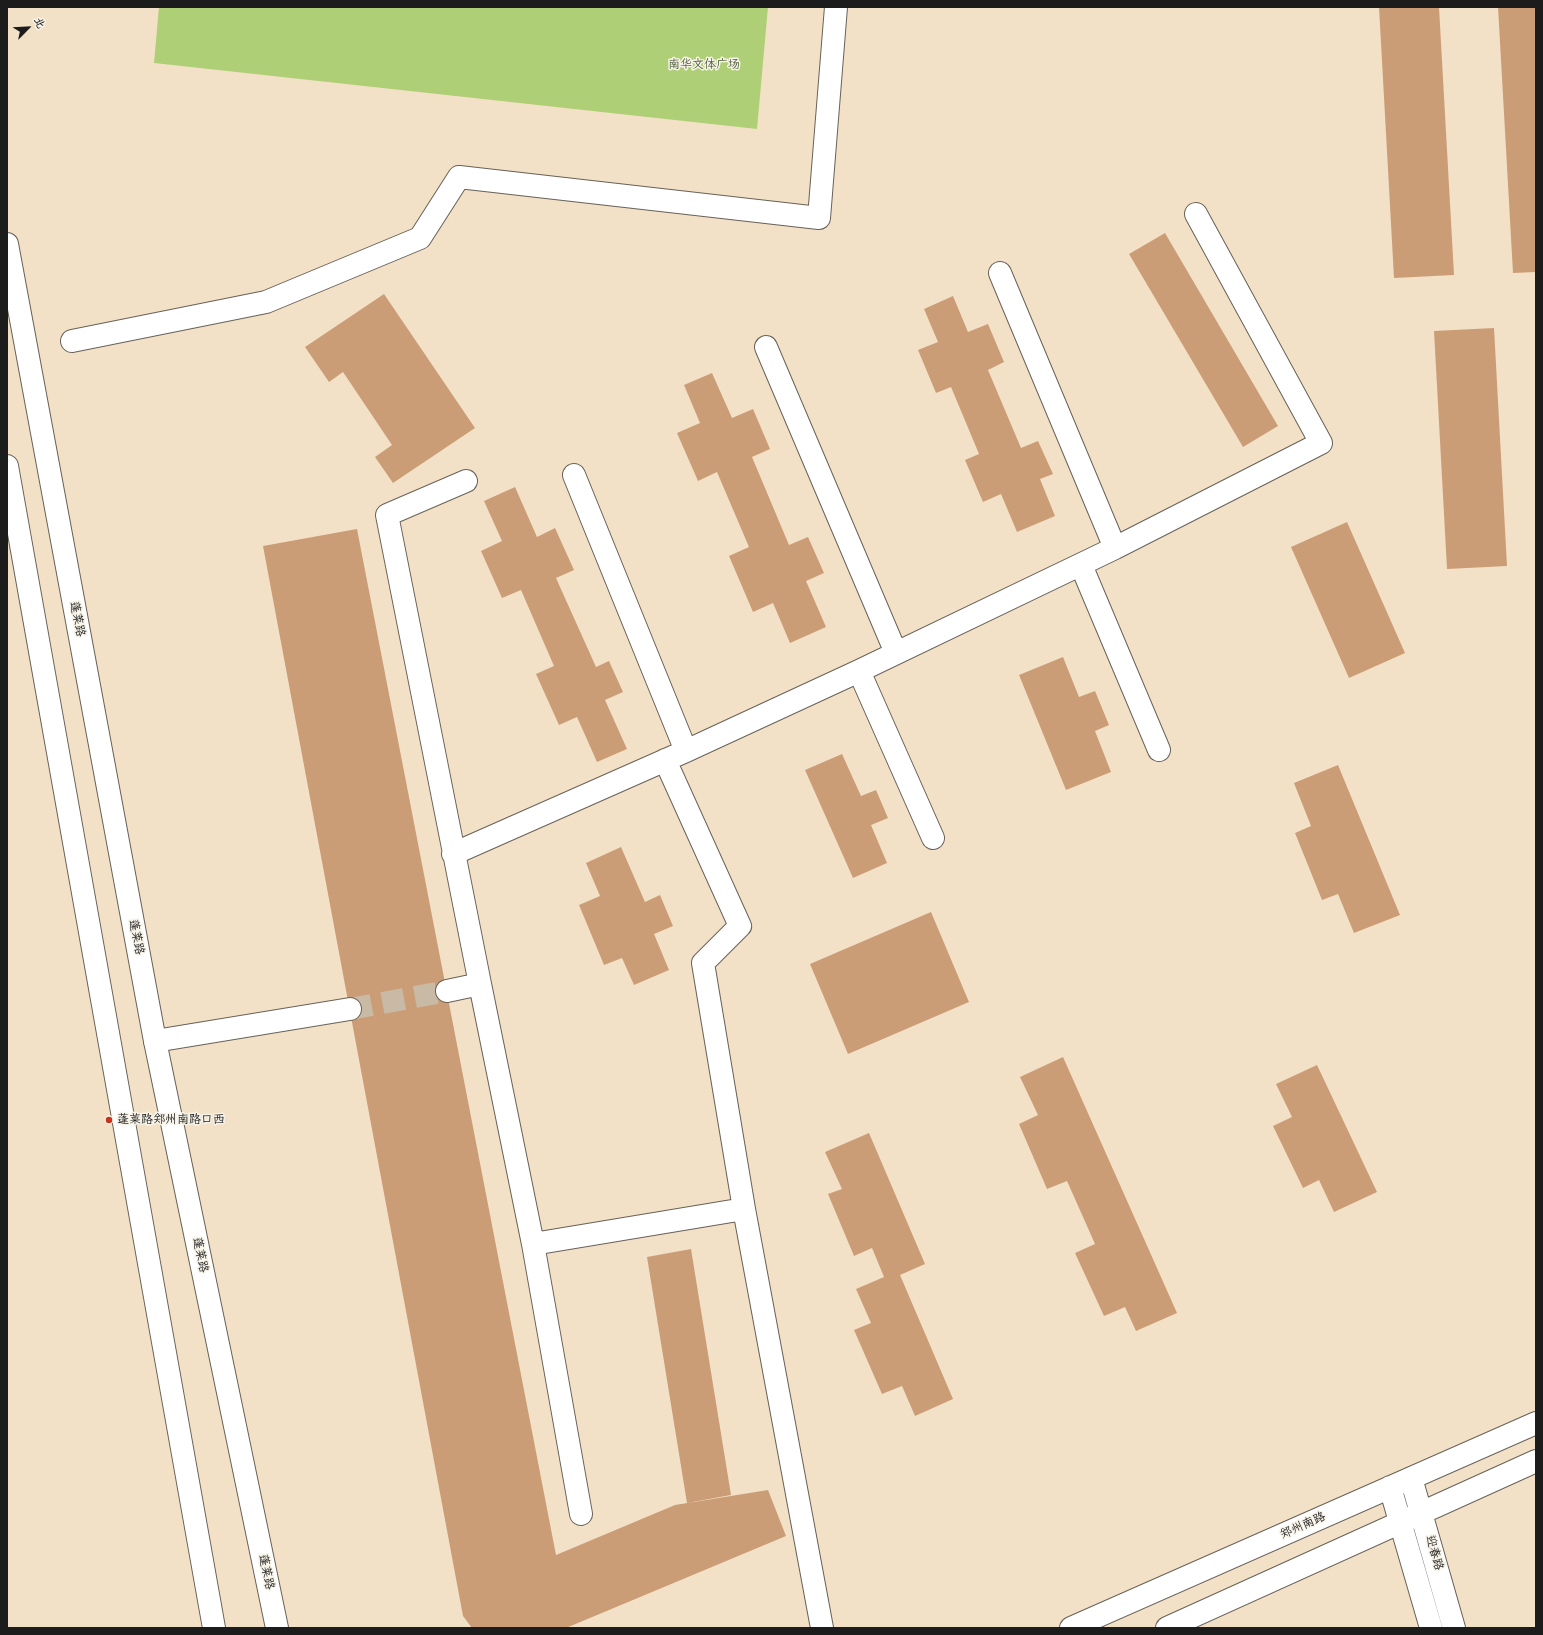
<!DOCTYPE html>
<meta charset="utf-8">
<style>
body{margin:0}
#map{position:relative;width:1543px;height:1635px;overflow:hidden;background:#f3e1c7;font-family:Sriracha,"LXGW WenKai TC",sans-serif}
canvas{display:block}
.frame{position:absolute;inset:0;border:8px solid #1c1c1c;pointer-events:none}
.north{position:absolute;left:8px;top:8px;width:40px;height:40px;-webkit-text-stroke:3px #f7f3e8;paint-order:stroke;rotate:66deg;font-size:11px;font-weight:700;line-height:16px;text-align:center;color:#1c1c1c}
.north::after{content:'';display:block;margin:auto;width:14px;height:18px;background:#1c1c1c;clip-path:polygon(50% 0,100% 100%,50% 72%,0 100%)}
</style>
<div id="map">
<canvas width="1543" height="1635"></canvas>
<div class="frame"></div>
<div class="north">北</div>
</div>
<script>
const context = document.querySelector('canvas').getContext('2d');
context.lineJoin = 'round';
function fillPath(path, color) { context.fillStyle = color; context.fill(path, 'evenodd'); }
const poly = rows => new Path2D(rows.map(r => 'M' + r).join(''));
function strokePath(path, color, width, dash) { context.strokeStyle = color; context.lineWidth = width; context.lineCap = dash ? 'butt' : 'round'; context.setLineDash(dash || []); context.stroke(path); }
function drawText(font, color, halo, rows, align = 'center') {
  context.font = font + ' Sriracha,"LXGW WenKai TC",sans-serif'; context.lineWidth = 3; context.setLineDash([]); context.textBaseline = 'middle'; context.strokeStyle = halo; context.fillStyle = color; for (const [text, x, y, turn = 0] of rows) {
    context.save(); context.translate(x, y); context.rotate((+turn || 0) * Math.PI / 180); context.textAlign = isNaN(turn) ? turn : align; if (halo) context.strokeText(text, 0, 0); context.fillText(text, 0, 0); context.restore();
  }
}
const green = poly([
 [159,7,768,7,757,129,154,63]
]);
const building = poly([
 [1379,7,1439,7,1454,275,1394,278],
 [1498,7,1536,7,1536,272,1513,273],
 [1165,233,1278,426,1243,447,1129,254],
 [384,294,475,428,393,483,375,457,392,445,343,372,329,382,305,347],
 [953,296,968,332,988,324,1004,362,988,370,1021,448,1038,441,1053,474,1040,479,1055,516,1017,532,1001,494,983,502,965,460,979,454,951,387,936,393,918,350,938,342,924,309],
 [1494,328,1507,566,1447,569,1434,331],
 [712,373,732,418,753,409,770,449,752,457,789,545,808,537,824,573,806,581,826,627,790,643,773,603,753,612,729,556,749,547,717,472,698,481,677,433,700,423,684,385],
 [515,487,537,537,555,528,574,570,556,578,596,667,609,661,623,692,605,700,627,749,597,762,577,717,559,725,536,674,554,666,521,590,502,598,481,551,502,541,484,501],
 [1347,522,1405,653,1349,678,1291,547],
 [357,529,556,1555,675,1505,768,1490,786,1536,566,1628,472,1628,463,1616,263,546],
 [1063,657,1079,697,1095,691,1109,725,1095,731,1111,772,1066,790,1019,675],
 [842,754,861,796,876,790,888,818,871,825,887,863,853,878,805,770],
 [1338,765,1400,915,1354,933,1338,894,1322,900,1295,833,1311,826,1294,783],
 [621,847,645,902,660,895,673,926,654,934,669,970,634,985,622,958,604,965,579,905,600,896,586,863],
 [931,912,969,1002,848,1054,810,964],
 [1063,1057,1177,1313,1136,1331,1125,1307,1104,1316,1075,1253,1095,1244,1067,1181,1047,1189,1019,1124,1038,1115,1020,1077],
 [1317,1065,1377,1192,1334,1212,1319,1180,1303,1188,1273,1126,1292,1117,1276,1084],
 [869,1133,925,1264,900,1275,953,1399,915,1416,902,1386,882,1394,854,1330,871,1323,856,1289,884,1277,872,1248,854,1256,828,1194,842,1189,825,1152],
 [691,1249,731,1495,687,1503,647,1257]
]);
const minorTunnel = poly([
 [350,1009,447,991]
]);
const minor = poly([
 [1000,273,1115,548],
 [72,341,266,302,420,238,459,177,819,218,836,7],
 [766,347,896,653],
 [574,475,686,751],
 [1081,565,1159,750],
 [859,671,933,838],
 [665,760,740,926,703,963,744,1209,822,1628],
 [453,854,686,751,859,671,1115,548,1321,443,1196,214],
 [480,984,533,1244,581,1514],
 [447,991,480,984,387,515,466,481],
 [155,1041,350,1009],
 [533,1244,744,1209],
 [1411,1478,1454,1628],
 [1390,1487,1431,1628],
 [1071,1628,1536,1423],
 [1167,1628,1536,1461]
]);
const major = poly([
 [7,244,155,1041,277,1628],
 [7,466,214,1628]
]);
const markers = [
 [109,1120,4,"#c8321e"]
];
const parkNames = [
 ["南华文体广场",704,65]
];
const streetNames = [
 ["蓬莱路",77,619,79],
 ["蓬莱路",136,937,79],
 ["蓬莱路",200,1255,78],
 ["郑州南路",1303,1526,-24],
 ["迎春路",1434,1553,74],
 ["蓬莱路",266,1572,78]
];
const poiNames = [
 ["蓬莱路郑州南路口西",117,1120]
];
fillPath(green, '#afcf76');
fillPath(building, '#cb9d77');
strokePath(minorTunnel, '#c8baa5', 22, [22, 11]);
strokePath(minor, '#676158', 24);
strokePath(major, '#676158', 24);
strokePath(minor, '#fff', 22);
strokePath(major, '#fff', 22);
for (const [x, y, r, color] of markers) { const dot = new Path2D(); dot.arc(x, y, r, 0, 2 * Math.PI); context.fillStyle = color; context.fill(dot); strokePath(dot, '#f7f3e8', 1.5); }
drawText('12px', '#4f5b3c', '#f7f3e8', parkNames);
drawText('12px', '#1c1c1c', '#f7f3e8', streetNames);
drawText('12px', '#1c1c1c', '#f7f3e8', poiNames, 'left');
</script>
